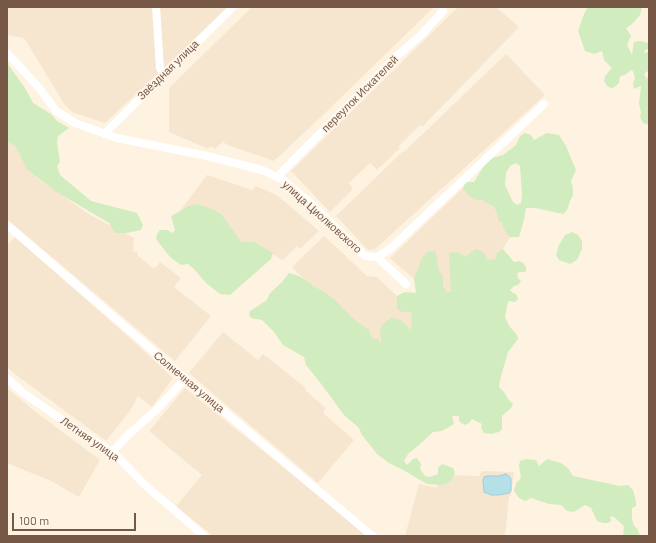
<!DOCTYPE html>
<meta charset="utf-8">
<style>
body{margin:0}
#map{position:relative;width:656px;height:543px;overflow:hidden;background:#fef3e1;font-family:Barlow,sans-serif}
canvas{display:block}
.frame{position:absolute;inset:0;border:8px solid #775846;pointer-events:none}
.scale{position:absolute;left:12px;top:513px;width:124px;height:18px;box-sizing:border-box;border:2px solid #775846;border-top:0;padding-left:5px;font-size:12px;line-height:14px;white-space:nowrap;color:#775846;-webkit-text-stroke:3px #fff6e9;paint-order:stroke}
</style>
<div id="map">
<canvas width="656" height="543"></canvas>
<div class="frame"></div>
<div class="scale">100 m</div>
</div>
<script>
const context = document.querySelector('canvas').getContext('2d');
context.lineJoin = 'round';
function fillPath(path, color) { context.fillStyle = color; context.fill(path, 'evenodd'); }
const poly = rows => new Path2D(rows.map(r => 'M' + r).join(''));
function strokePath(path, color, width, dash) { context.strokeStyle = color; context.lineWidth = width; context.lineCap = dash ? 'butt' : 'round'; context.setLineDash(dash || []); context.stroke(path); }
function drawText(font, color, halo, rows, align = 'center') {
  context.font = font + ' Barlow,sans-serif'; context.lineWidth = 3; context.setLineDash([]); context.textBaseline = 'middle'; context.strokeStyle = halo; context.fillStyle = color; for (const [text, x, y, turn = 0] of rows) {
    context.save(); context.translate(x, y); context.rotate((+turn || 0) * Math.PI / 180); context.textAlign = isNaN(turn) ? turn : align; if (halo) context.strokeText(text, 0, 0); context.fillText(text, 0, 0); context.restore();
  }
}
const residential = poly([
 [7,7,229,7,105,123,72,112,65,105,24,38,7,35],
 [252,7,434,7,323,115,274,161,225,144,224,141,215,149,211,146,208,149,169,132,169,88],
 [458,7,496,7,519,27,422,127,420,125,398,147,400,148,377,170,370,163,349,183,353,189,330,212,291,171],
 [506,54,545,95,375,249,368,250,336,216,403,151,404,152],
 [7,135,38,163,36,177,90,215,134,238,133,251,134,252,135,251,138,253,137,255,154,269,160,262,181,278,174,287,211,316,175,361,7,219],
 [207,175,252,190,256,186,276,195,290,206,319,231,300,249,297,246,283,260,251,243,243,251,180,211],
 [465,186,518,225,484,278,452,312,390,258],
 [324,236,367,276,377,277,402,301,430,319,386,363,292,267],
 [15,237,132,340,173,378,152,407,138,396,130,411,106,441,16,375,7,367,7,246],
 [223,332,258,360,263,354,306,388,305,390,326,408,323,413,354,440,318,483,189,373],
 [7,388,32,409,100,460,79,497,51,481,7,463],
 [185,388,368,536,213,536,176,506,202,475,149,431],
 [482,471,514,472,511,494,509,498,505,536,405,536,419,484,437,488,439,475,479,476]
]);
const green = poly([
 [588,7,642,7,640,15,632,24,626,28,631,36,627,45,632,55,634,42,640,41,649,43,649,49,645,50,644,53,649,52,649,70,644,74,647,79,649,71,649,125,643,123,640,117,641,112,639,104,641,86,634,89,633,84,635,78,633,71,631,70,625,75,620,76,619,83,613,88,608,87,604,81,605,76,612,68,604,60,602,51,594,54,585,51,578,31,584,14],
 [7,63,25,88,33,103,51,114,57,121,69,128,58,136,57,142,60,162,57,166,60,175,91,201,137,213,143,225,141,230,127,233,115,233,109,223,55,191,27,169,16,147,7,141],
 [525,133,531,135,534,140,547,133,559,135,566,146,576,170,571,181,573,188,573,195,570,201,567,210,563,214,535,208,526,208,524,220,519,237,510,237,503,228,503,223,498,220,497,212,494,207,483,200,477,200,468,195,463,189,464,185,466,182,474,182,488,159,503,155,516,145,520,136],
 [516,163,520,166,522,195,521,203,517,205,513,202,505,185,506,173,510,166],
 [198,204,214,210,221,214,241,242,254,242,273,253,271,259,230,295,220,294,206,283,194,269,188,264,181,265,170,257,156,239,157,234,160,230,167,230,173,233,175,230,171,216,189,206],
 [572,232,578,235,582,241,582,249,577,260,570,264,559,260,556,255,559,245,565,235],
 [477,249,484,253,487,260,495,259,497,253,503,249,514,262,520,261,524,264,526,267,526,272,519,272,517,274,518,278,521,281,518,285,514,286,510,290,513,293,516,294,518,299,515,302,509,301,507,305,505,318,510,327,517,335,518,339,508,352,500,380,499,387,504,392,508,399,513,404,511,408,502,416,502,429,499,432,491,434,484,433,481,428,482,424,472,419,469,423,464,425,459,421,459,416,452,416,454,424,442,431,433,432,419,445,408,454,404,461,407,465,413,459,417,458,421,464,420,469,425,476,430,477,438,474,438,468,442,464,453,468,455,473,451,481,443,485,427,484,403,470,389,463,377,454,362,435,359,428,344,415,322,385,306,365,304,357,283,345,274,332,262,320,251,318,249,315,250,311,267,300,270,293,282,282,289,273,299,276,307,281,313,286,326,293,337,302,352,318,369,330,372,339,378,339,381,344,380,329,384,323,392,317,400,320,406,325,411,331,412,321,411,312,402,312,397,308,397,296,405,292,416,293,414,279,422,258,427,252,433,251,436,252,439,271,443,277,443,286,447,292,451,292,449,254,451,252,458,253,466,257,471,252],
 [526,459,536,460,539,466,547,459,561,463,568,468,573,476,620,486,628,485,633,490,636,501,636,506,632,508,632,519,634,526,638,530,640,536,623,536,624,526,614,517,610,516,611,521,608,523,603,523,597,521,591,508,585,505,574,512,567,511,561,505,549,504,531,498,525,501,519,498,514,491,516,483,521,478,519,466,520,461]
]);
const water = poly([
 [506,474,509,476,511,479,511,491,509,493,499,495,491,495,484,492,483,481,484,477,487,476,499,476,506,474]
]);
const street = poly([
 [156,7,160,68,163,75],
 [7,53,40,89,56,111,75,123,117,138,207,156,262,170,277,177,283,180,312,204,365,256,377,257,390,249,544,104],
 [104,134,233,7],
 [277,177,397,56,421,35,443,11],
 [7,225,194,386,371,535,373,536],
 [377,257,406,284],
 [7,378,22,392,81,433,115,454,144,484,204,536],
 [112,452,127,436,156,410,185,379]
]);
const streetNames = [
 ["Звёздная улица",168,70,-44],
 ["переулок Искателей",360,94,-45],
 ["улица Циолковского",322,217,42],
 ["Солнечная улица",189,382,40],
 ["Летняя улица",90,439,35]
];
fillPath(residential, '#f6e5cf');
fillPath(green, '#d1ecbf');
fillPath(water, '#b5e0e8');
strokePath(water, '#9ad0db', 1);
strokePath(street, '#fff', 8);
drawText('11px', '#775846', '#fff6e9', streetNames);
</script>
